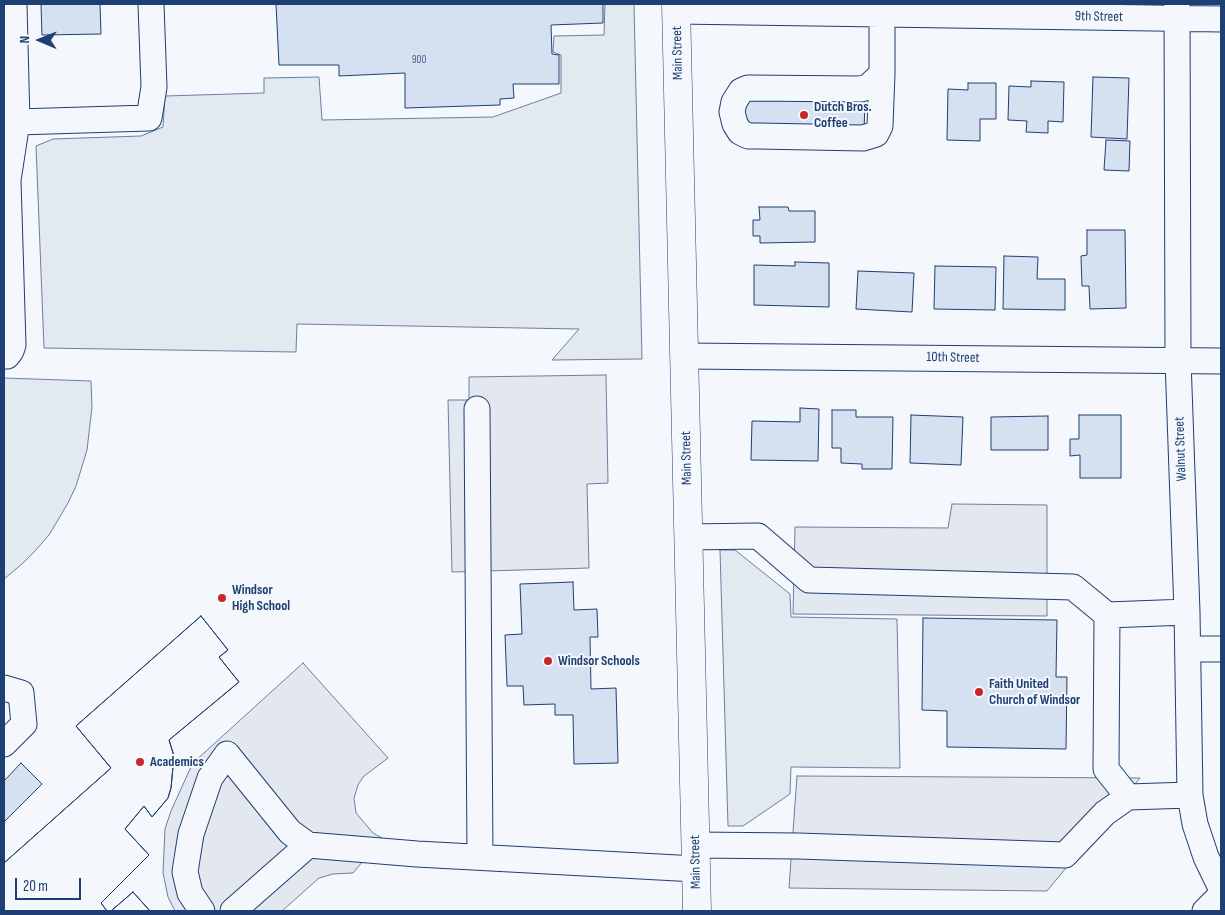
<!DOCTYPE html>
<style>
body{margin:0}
#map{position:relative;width:1225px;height:915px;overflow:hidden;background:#f4f7fb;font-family:"Sofia Sans Condensed",sans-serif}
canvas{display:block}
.frame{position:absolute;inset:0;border:5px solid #1d3f73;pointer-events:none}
.north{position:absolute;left:15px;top:15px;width:50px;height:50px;-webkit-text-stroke:4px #f4f7fb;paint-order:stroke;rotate:271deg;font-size:14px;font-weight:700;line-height:20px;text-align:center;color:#1d3f73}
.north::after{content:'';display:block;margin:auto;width:18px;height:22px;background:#1d3f73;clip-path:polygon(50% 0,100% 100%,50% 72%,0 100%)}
.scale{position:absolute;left:15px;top:878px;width:66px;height:22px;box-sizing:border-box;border:2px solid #1d3f73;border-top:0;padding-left:6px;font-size:15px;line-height:18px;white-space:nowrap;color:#1d3f73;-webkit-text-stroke:4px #f4f7fb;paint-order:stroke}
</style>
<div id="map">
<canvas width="1225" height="915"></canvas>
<div class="frame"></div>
<div class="north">N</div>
<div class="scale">20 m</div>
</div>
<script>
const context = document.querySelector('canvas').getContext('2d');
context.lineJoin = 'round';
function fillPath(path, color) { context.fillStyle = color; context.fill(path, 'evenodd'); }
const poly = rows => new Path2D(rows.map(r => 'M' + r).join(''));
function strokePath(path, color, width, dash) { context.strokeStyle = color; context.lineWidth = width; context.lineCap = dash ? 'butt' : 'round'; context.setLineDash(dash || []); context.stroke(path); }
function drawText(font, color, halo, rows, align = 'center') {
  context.font = font + ' "Sofia Sans Condensed",sans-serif'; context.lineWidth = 4; context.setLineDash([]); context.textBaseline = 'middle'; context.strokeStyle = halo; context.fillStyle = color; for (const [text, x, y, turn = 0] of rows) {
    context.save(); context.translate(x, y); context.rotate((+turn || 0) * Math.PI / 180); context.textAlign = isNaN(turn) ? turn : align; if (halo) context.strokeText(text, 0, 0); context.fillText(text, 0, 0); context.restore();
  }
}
const green = poly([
 [605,4,634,4,642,359,552,360,579,329,297,324,296,352,44,348,36,146,53,139,141,136,163,127,165,96,264,93,264,78,319,77,322,120,493,117,561,93,561,55,553,52,554,36,604,35,605,4],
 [4,378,91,381,92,407,87,450,76,486,68,503,49,535,36,550,22,564,4,579,4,378],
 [720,550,735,550,790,594,791,617,897,619,900,768,791,767,790,794,743,826,728,826,720,550]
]);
const parking = poly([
 [606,375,608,483,587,484,589,568,452,572,448,400,469,400,469,377,606,375],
 [952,504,1047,505,1047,616,793,614,795,527,948,528,952,504],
 [303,663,388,758,363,777,358,785,354,798,356,813,373,833,382,838,353,873,333,874,319,878,282,911,175,911,168,897,163,873,165,829,171,811,190,769,194,762,303,663],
 [797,776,1140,778,1047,891,789,888,797,776]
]);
const building = poly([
 [41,4,100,4,101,34,42,35,41,4],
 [276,4,603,4,603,23,551,25,552,54,559,55,559,84,513,84,514,98,500,99,500,105,405,108,405,73,339,76,339,65,279,65,276,4],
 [1093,77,1129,78,1127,139,1091,137,1093,77],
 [1031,81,1064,82,1063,122,1048,121,1048,133,1026,132,1027,121,1008,120,1009,86,1031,87,1031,81],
 [968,83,996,83,996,119,980,119,980,141,947,140,948,89,968,90,968,83],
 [743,98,865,100,864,132,743,130,743,98],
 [1106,140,1130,141,1129,171,1104,170,1106,140],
 [759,207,788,207,789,211,815,211,815,242,760,243,760,236,753,236,753,220,760,220,759,207],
 [1087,230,1125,230,1126,308,1090,309,1089,286,1082,286,1081,256,1087,255,1087,230],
 [1004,256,1038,257,1037,279,1065,279,1065,310,1003,309,1004,256],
 [795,262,829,263,829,307,754,305,754,265,795,266,795,262],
 [935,266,996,267,995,310,934,309,935,266],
 [858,271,914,273,912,312,856,309,858,271],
 [800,408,819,409,818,461,751,460,752,421,800,422,800,408],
 [832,410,856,410,856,417,893,417,892,469,862,469,862,464,841,463,841,448,832,448,832,410],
 [911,415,963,417,961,465,910,463,911,415],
 [1079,415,1121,415,1121,478,1080,478,1080,455,1070,456,1070,439,1079,439,1079,415],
 [1048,416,1048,450,991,450,991,417,1048,416],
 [573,582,574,610,597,609,598,637,590,637,591,689,616,688,618,763,574,764,573,715,555,715,555,704,524,705,523,686,507,686,505,635,522,634,520,584,573,582],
 [201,616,228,650,219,657,239,682,169,740,174,756,171,788,168,798,152,817,144,806,125,829,149,855,101,903,107,911,4,911,4,863,111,768,76,726,201,616],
 [201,616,228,650,219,657,239,682,169,740,174,756,171,788,168,798,152,817,144,806,125,829,149,855,101,903,107,911,4,911,4,863,111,768,76,726,201,616],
 [923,618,1057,620,1056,677,1067,677,1066,749,947,747,947,711,922,710,923,618],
 [21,763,42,784,4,822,4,781,21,763],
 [133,892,150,911,111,911,133,892],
 [133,892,150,911,111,911,133,892]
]);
const minor = poly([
 [14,4,17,122,149,118,154,87,151,4],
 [1177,4,1178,360,1187,612,1190,795,1195,824,1206,857,1221,888],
 [677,11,1221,19],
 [882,13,882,74,880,126,876,134,863,138,758,136,748,136,740,132,735,124,732,112,734,102,741,91,748,88,860,89,868,87,882,74],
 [4,356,7,356,11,351,13,345,8,180,17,122],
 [684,356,1221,361],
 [477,409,480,857],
 [688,537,758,536,809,580,1073,587,1107,615,1106,769,1128,797],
 [1107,615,1187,612],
 [1188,649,1221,649],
 [4,688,21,693,24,724,4,744],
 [695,845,798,846,1065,855,1105,813,1128,797,1190,795],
 [202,911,190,893,185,872,187,859,191,834,210,778,227,754,290,832,308,845],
 [233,911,308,845,417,854,696,869],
 [1205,911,1221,895]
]);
const major = poly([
 [676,4,697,911]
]);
const markers = [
 [804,115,5,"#c62828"],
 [222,598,5,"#c62828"],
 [548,661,5,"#c62828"],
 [979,692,5,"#c62828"],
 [140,762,5,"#c62828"]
];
const numberNames = [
 ["900",419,60]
];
const streetNames = [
 ["9th Street",1099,17,1],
 ["Main Street",678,53,-91],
 ["10th Street",953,358,1],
 ["Walnut Street",1181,449,-92],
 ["Main Street",687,458,-91],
 ["Main Street",696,862,-91]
];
const poiNames = [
 ["Dutch Bros.",814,107],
 ["Coffee",814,123],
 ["Windsor",232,590],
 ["High School",232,606],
 ["Windsor Schools",558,661],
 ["Faith United",989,684],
 ["Church of Windsor",989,700],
 ["Academics",150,762]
];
fillPath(green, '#e3e9f0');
strokePath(green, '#687fa3', 1);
fillPath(parking, '#e3e8f0');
strokePath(parking, '#687fa3', 1);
fillPath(building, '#d5e0f0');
strokePath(building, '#1d3f73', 1);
strokePath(minor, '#1d3f73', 27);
strokePath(major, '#1d3f73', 29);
strokePath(minor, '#f4f7fb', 25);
strokePath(major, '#f4f7fb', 28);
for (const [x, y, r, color] of markers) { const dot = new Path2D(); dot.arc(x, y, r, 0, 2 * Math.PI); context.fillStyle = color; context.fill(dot); strokePath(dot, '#f4f7fb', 2); }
drawText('11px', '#4b6792', null, numberNames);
drawText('14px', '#1d3f73', '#f4f7fb', streetNames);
drawText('bold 14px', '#1d3f73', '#f4f7fb', poiNames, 'left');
</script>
